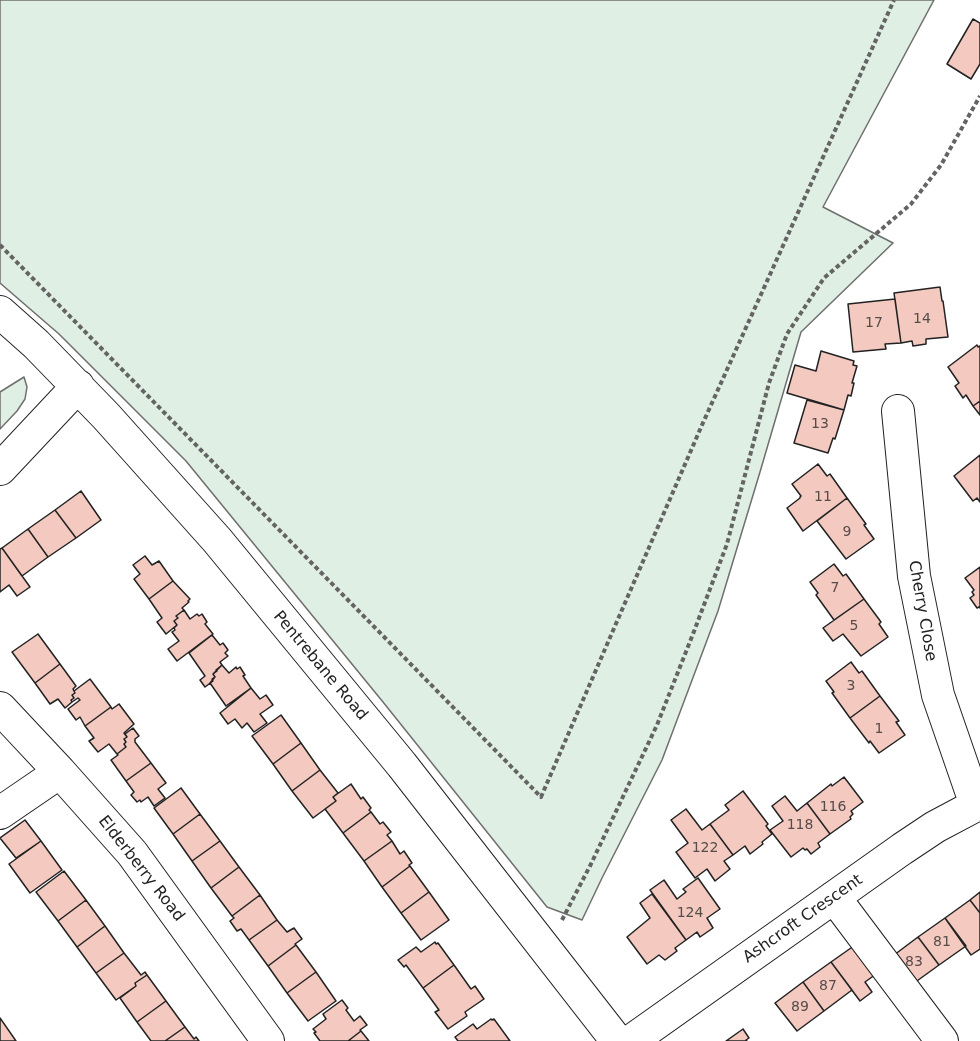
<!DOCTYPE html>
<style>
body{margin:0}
canvas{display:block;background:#fff}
</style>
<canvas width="980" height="1041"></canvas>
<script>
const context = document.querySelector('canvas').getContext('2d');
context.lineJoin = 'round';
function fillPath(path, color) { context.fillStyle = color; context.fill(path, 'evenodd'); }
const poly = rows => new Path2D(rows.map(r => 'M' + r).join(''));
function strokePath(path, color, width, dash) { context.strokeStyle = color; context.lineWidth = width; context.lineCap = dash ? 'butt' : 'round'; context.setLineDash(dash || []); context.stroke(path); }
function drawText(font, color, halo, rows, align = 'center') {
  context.font = font + ' "DejaVu Sans",sans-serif'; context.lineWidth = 4.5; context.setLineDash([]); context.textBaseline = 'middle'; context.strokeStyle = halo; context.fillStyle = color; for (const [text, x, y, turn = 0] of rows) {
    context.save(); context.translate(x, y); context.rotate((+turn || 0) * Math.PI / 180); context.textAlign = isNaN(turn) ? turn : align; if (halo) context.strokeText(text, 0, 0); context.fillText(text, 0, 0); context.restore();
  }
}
const green = poly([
 [0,0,934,0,823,207,893,243,801,332,760,472,718,611,662,760,602,878,582,920,547,907,383,702,186,461,59,334,0,283,0,0],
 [24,377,27,387,25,399,17,411,0,429,0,392,24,377]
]);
const building = poly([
 [973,19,980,23,980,64,971,79,947,64,973,19],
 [940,287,942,301,943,301,948,337,926,339,926,344,913,346,912,341,901,343,894,293,940,287],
 [895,299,901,343,885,344,886,349,853,352,848,304,895,299],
 [977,345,978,347,980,346,980,401,973,406,966,395,963,398,955,386,959,383,948,367,977,345],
 [821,351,854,361,853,365,857,366,852,383,854,383,851,396,848,395,844,410,787,393,795,365,816,371,821,351],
 [807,400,844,410,835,439,833,438,828,453,794,443,807,400],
 [980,401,980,415,973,406,980,401],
 [980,455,980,502,977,498,973,501,954,476,980,455],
 [818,464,827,476,830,474,847,498,803,531,787,508,800,498,800,497,801,496,792,484,818,464],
 [81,491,101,520,76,538,55,510,81,491],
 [847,498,866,524,864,525,874,539,846,559,817,521,847,498],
 [55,510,76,538,48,557,28,529,55,510],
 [28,529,48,557,22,576,2,548,28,529],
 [2,548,30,587,17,596,9,585,0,592,0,549,2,548],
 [145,556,152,565,159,561,173,581,149,599,134,579,140,574,133,565,145,556],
 [834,564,843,576,846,574,864,599,834,620,816,595,818,593,810,582,834,564],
 [980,567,980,608,979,607,977,608,970,598,974,595,972,592,974,590,965,578,980,567],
 [173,581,190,599,188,601,189,602,182,608,184,610,176,616,178,618,174,621,177,625,166,634,157,622,162,618,149,599,173,581],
 [864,599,881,622,879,624,888,637,861,656,843,634,833,641,823,628,864,599],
 [184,610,190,619,197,614,199,616,202,614,207,622,205,624,213,634,177,661,168,649,179,641,172,632,175,630,174,628,177,625,174,621,178,618,176,616,184,610],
 [38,634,60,664,35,683,12,652,38,634],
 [212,635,220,645,223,643,228,650,225,653,228,656,220,662,222,665,216,670,217,671,213,674,215,677,212,679,213,681,205,687,200,680,205,676,189,653,212,635],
 [851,662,859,673,862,671,880,696,850,718,832,693,834,692,826,681,851,662],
 [60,664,76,686,73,689,75,693,72,695,74,698,71,700,72,702,65,708,58,699,50,704,35,683,60,664],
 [222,665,229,673,236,667,237,669,240,667,245,675,243,676,251,688,226,706,210,683,215,677,213,674,222,665],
 [90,679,111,707,85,726,80,717,76,720,68,709,80,700,78,698,72,702,71,700,74,698,72,695,75,693,74,691,90,679],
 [251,688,260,699,266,695,273,705,260,714,267,723,254,732,247,723,242,728,235,719,228,724,220,713,251,688],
 [880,696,899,721,896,722,905,735,879,753,870,741,869,743,850,718,880,696],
 [119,704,134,724,124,733,127,737,124,739,126,742,124,744,126,747,117,754,109,744,98,752,89,741,94,738,85,726,111,707,112,709,119,704],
 [281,715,301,743,273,764,252,736,281,715],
 [133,728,139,736,135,739,135,742,151,763,126,781,111,760,118,755,117,754,126,747,124,744,126,742,124,739,127,737,125,734,133,728],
 [301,743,320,770,292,791,273,764,301,743],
 [151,763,166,783,158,789,165,798,154,806,148,797,141,802,140,800,137,802,131,795,134,792,126,781,151,763],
 [320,770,338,793,333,797,336,801,313,818,292,791,320,770],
 [844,777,863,802,851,811,853,814,850,817,851,819,830,834,807,803,831,784,832,786,844,777],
 [351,784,361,799,363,797,371,808,369,810,371,812,343,833,325,809,336,801,333,797,351,784],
 [181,788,200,814,173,834,154,808,181,788],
 [743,791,768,824,766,826,772,834,762,842,763,844,750,854,745,846,733,855,710,824,729,810,725,805,743,791],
 [785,796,797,811,807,803,830,834,818,843,820,847,811,854,807,849,805,850,803,848,791,857,770,830,783,821,772,806,785,796],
 [686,809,702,830,710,824,733,855,724,861,730,869,715,881,707,869,695,878,676,852,688,843,671,820,686,809],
 [371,812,380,824,383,822,391,832,387,835,392,841,364,861,343,833,371,812],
 [200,814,220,841,192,861,173,834,200,814],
 [25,820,41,841,16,858,0,838,25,820],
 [41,841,62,870,30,893,9,864,41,841],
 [220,841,239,867,211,888,192,861,220,841],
 [392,841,400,854,404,851,412,863,409,865,410,866,382,887,364,861,392,841],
 [410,866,429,892,401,913,382,887,410,866],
 [239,867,260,895,232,916,211,888,239,867],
 [64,871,86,900,58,921,36,892,64,871],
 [698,878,720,909,707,918,713,928,700,937,697,932,686,940,650,890,664,880,677,899,686,892,683,889,698,878],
 [429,892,449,920,421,940,401,913,429,892],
 [980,892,980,913,970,900,980,892],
 [652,894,686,940,675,948,677,951,665,960,659,955,647,964,627,937,650,918,640,903,652,894],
 [260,895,277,920,249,940,241,929,237,931,230,921,234,918,232,916,260,895],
 [86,900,105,926,77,947,58,921,86,900],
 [970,900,980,913,980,949,971,955,945,918,970,900],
 [945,918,966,946,939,965,918,937,945,918],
 [277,920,287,932,294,928,302,939,295,944,296,945,268,966,249,940,277,920],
 [105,926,124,953,96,973,77,947,105,926],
 [918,937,939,965,910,986,890,958,918,937],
 [435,942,436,944,438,943,454,965,423,988,406,965,404,967,398,960,416,947,421,952,435,942],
 [858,943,879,972,865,982,872,992,860,1001,831,962,858,943],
 [296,945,316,972,287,993,268,966,296,945],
 [124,953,141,975,145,972,147,975,135,983,136,986,116,1000,96,973,124,953],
 [831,962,852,990,824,1011,803,982,831,962],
 [454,965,471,989,475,986,484,999,465,1012,467,1016,448,1029,435,1012,439,1010,423,988,454,965],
 [316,972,336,1001,308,1021,287,993,316,972],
 [147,975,166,1001,137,1022,120,998,136,986,135,983,147,975],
 [803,982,824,1011,797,1031,775,1003,803,982],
 [342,1000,348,1008,346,1010,354,1021,360,1016,367,1025,360,1030,361,1031,348,1041,320,1041,314,1033,316,1032,313,1029,326,1019,323,1014,342,1000],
 [166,1001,185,1027,165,1041,151,1041,137,1022,166,1001],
 [0,1018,16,1041,0,1041,0,1018],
 [491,1019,492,1020,494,1019,510,1041,458,1041,455,1037,473,1024,477,1029,491,1019],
 [185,1027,194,1039,196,1037,199,1041,165,1041,185,1027],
 [743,1029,749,1038,746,1040,747,1041,726,1041,743,1029],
 [361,1031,369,1041,348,1041,361,1031]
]);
const path = poly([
 [0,245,541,797,702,425,894,0],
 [562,920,591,864,657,725,693,634,727,544,769,383,787,334,824,278,911,204,941,165,980,96]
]);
const minor = poly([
 [0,312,36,344,106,416,217,540,402,765,617,1041],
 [898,411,914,576,938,695,976,805],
 [0,469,78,386],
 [0,708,60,772,132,853,268,1041],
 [0,813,60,772],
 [834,897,942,1041],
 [631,1041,902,849,935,827,980,803]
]);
const numberNames = [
 ["14",922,319],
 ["17",874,323],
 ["13",820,424],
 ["11",823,497],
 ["9",847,532],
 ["7",835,588],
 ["5",854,626],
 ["3",851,686],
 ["1",879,729],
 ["116",833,807],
 ["118",800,825],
 ["122",705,848],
 ["124",690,913],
 ["81",942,942],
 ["83",914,962],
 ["87",828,986],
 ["89",800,1007]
];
const streetNames = [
 ["Cherry Close",922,611,80],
 ["Pentrebane Road",320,666,50],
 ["Elderberry Road",141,869,52],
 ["Ashcroft Crescent",803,919,-35]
];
fillPath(green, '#e0efe3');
strokePath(green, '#6f6f6f', 1.5);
fillPath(building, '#f3c9c0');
strokePath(building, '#222', 1.5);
strokePath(minor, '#222', 34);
strokePath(path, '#646464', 4, [4.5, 3]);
strokePath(minor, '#fff', 32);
drawText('14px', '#564c4a', null, numberNames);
drawText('16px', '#222', '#fff', streetNames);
</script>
